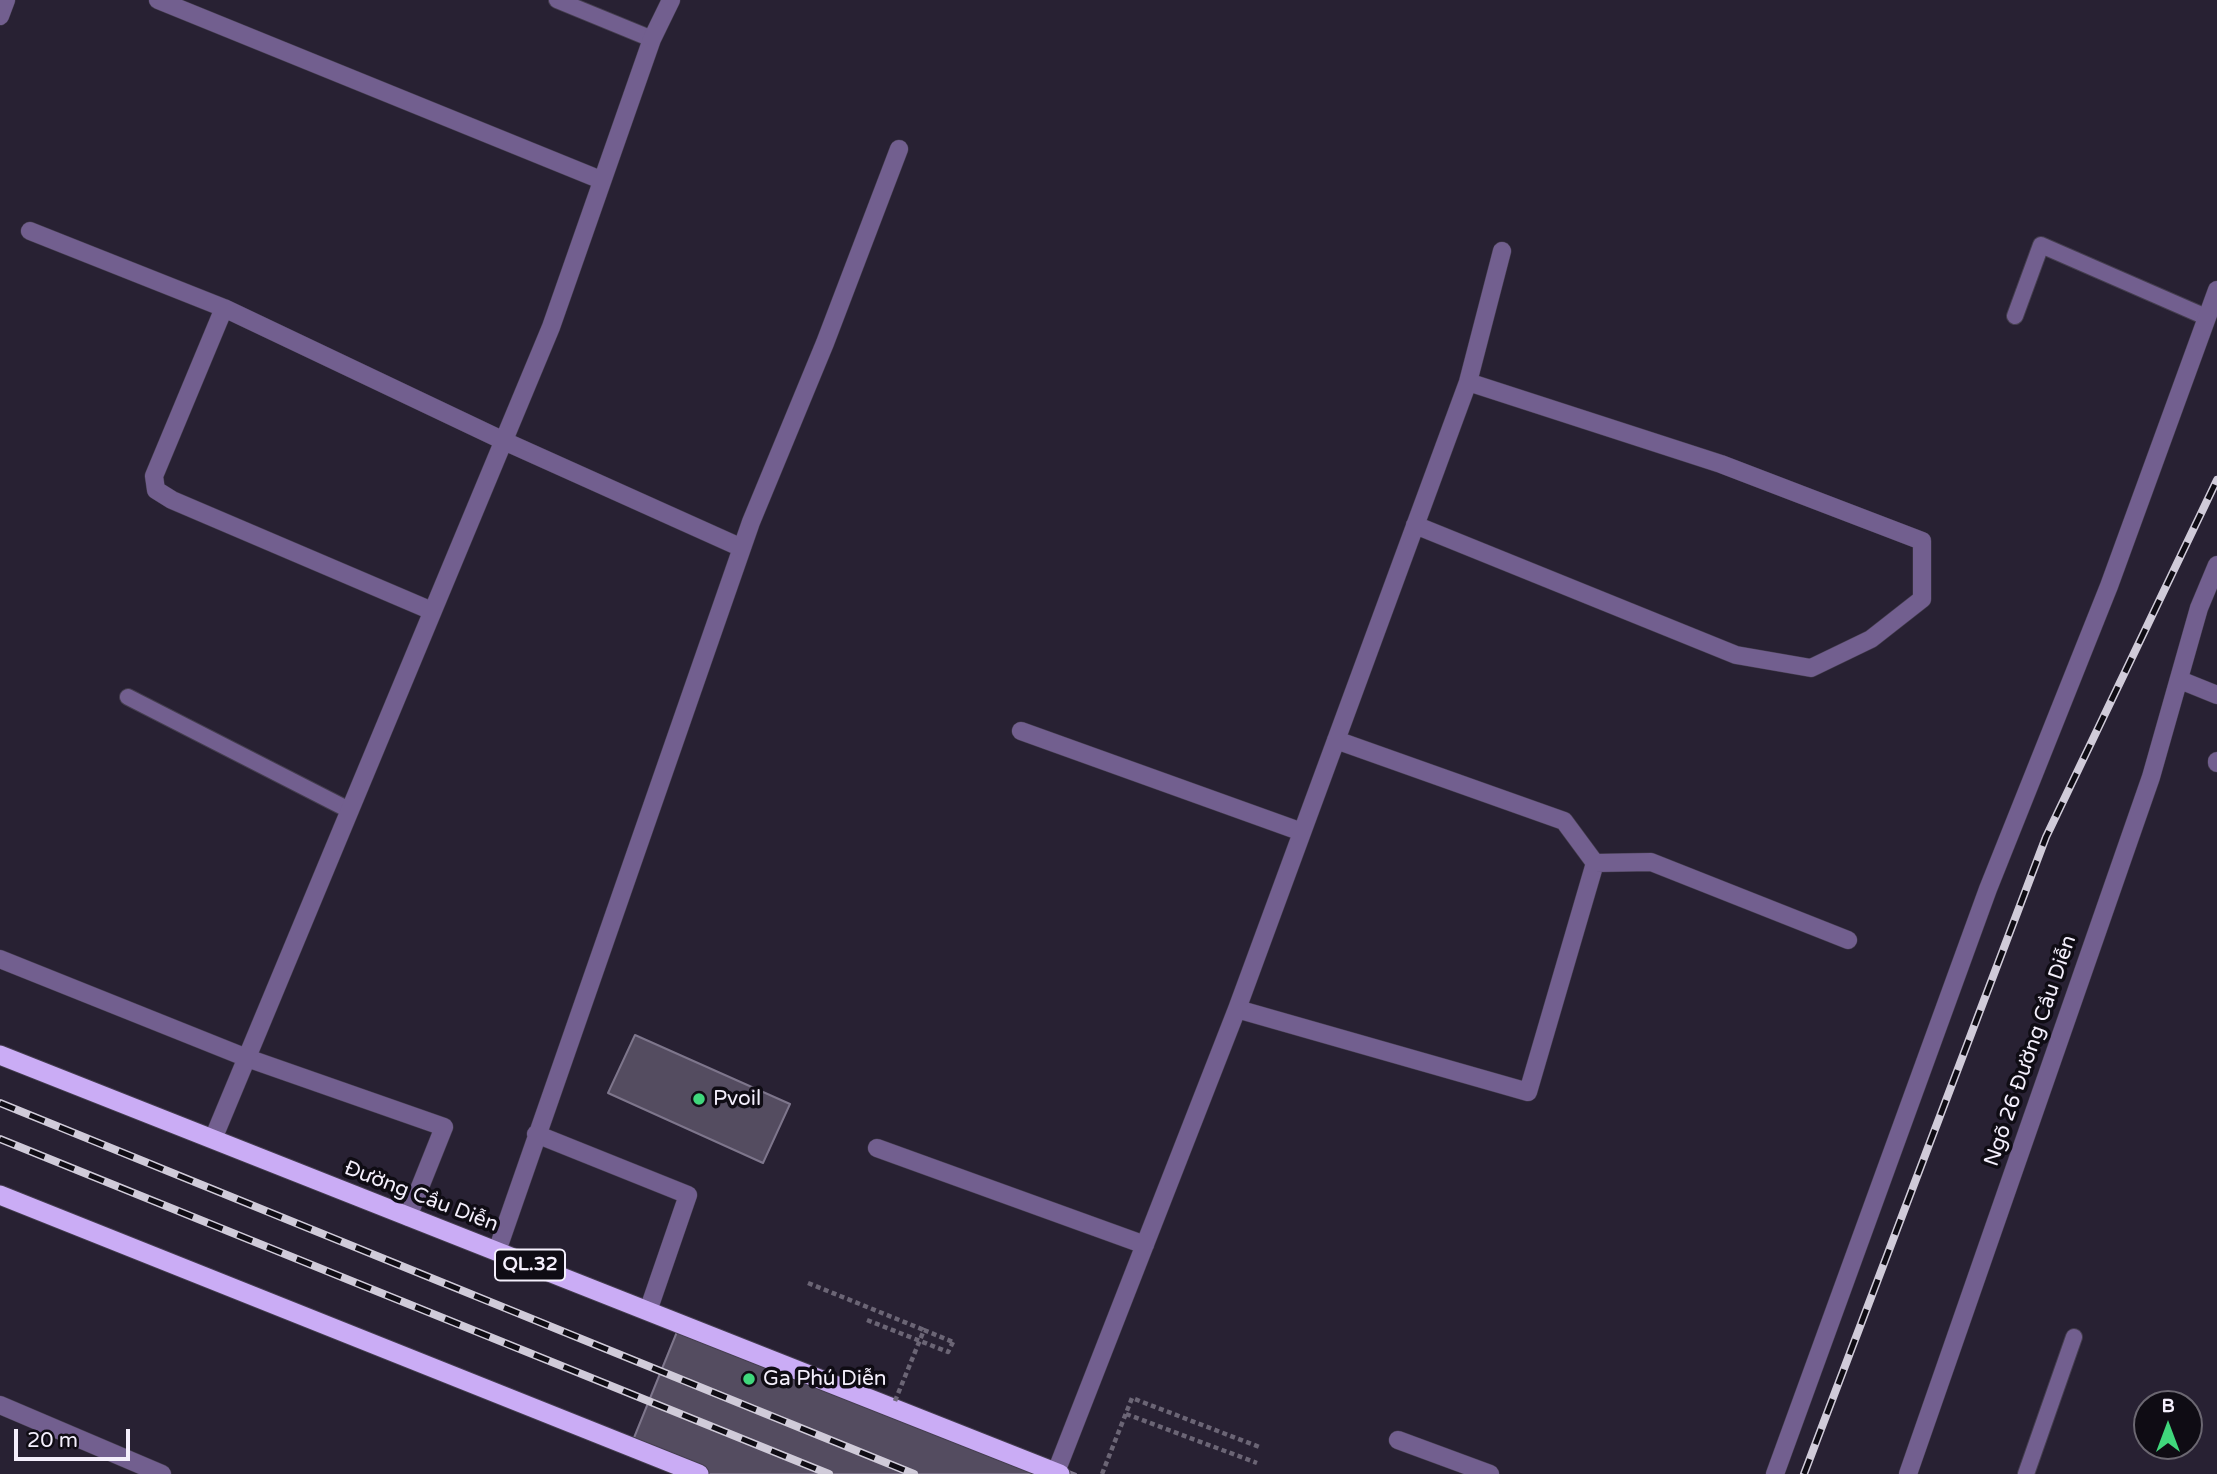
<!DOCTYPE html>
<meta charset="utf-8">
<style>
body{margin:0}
#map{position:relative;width:2217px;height:1474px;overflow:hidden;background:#282133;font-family:"Varela Round",sans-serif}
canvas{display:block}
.north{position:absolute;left:2133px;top:1390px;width:70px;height:70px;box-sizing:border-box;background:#0f0c14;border:2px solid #6b6771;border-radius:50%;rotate:0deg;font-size:19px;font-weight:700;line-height:28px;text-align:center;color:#f4effc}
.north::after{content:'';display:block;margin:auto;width:24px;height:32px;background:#40d77c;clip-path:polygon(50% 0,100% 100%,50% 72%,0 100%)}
.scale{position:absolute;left:14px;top:1429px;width:116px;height:32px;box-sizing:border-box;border:4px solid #f4effc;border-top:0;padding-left:9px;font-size:21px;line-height:24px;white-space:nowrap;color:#f4effc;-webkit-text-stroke:5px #0f0c14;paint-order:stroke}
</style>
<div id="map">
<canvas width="2217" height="1474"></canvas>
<div class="north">B</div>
<div class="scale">20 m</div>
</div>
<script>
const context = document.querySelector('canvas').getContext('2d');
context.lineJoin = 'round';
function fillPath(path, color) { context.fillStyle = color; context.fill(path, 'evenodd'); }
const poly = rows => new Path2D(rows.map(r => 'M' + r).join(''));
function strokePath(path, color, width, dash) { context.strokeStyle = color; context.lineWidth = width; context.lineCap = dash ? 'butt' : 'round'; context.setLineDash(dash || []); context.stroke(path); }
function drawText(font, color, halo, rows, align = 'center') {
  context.font = font + ' "Varela Round",sans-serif'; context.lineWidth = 7; context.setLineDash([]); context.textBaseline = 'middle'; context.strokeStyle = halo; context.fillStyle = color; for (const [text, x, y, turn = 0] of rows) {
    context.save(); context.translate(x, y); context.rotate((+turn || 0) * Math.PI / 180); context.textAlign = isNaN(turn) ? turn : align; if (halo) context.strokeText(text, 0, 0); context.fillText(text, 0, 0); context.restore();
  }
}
const building = poly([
 [635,1035,790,1104,763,1163,608,1093,635,1035],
 [683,1317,895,1401,1076,1474,690,1474,629,1450,683,1317]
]);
const path = poly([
 [808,1283,924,1330],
 [867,1320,948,1352,953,1342],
 [1126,1414,1257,1463],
 [1102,1474,1132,1398,1262,1448]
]);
const service = poly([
 [557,0,652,39],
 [2015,316,2041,245,2206,317],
 [128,697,349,810],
 [2026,1474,2074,1337]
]);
const minor = poly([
 [158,0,601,180],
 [0,16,6,0],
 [30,231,224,308,504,441,742,548],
 [224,308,154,476,156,490,172,500,432,611],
 [1415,525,1736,655,1811,668,1871,639,1922,599,1922,541,1721,464,1468,382],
 [2180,680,2217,695],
 [1021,731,1302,832],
 [1336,740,1564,821,1595,863],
 [2217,761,2217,763],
 [1595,863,1651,862,1848,940],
 [0,959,247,1058,444,1127,408,1217],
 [1237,1009,1528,1092,1595,863],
 [536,1134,688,1195,648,1311],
 [213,1139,551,327,652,39,671,0],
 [877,1148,1145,1245],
 [497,1251,751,522,825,343,899,149],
 [0,1405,162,1474],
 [1398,1440,1490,1474],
 [1056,1472,1237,1009,1468,382,1502,251],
 [1775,1474,1988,889,2109,586,2217,290],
 [1908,1474,2151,777,2199,608,2217,565]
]);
const trunk = poly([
 [0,1055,1060,1474],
 [0,1195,699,1474]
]);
const rail = poly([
 [0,1103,914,1474],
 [0,1139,829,1474],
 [1804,1474,2046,837,2217,480]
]);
const pathBridge = poly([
 [895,1401,924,1330,953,1342]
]);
const markers = [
 [699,1099,7,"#40d77c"],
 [749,1379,7,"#40d77c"]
];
const shields = [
 [530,1265,70]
];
const shieldNames = [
 ["QL.32",530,1265]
];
const streetNames = [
 ["Ngõ 26 Đường Cầu Diễn",2031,1051,-71],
 ["Đường Cầu Diễn",421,1197,21]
];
const poiNames = [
 ["Pvoil",713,1099],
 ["Ga Phú Diễn",763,1379]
];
fillPath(building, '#544c60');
strokePath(building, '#7e768c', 2);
strokePath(service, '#453e4f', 18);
strokePath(minor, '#453e4f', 19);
strokePath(trunk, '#453e4f', 21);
strokePath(path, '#6b6575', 4.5, [5, 3.5]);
strokePath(service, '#725f8f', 16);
strokePath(minor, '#725f8f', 18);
strokePath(trunk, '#caacf5', 19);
strokePath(rail, '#d0cbd9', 8);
strokePath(rail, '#0f0c14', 5, [16]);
strokePath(pathBridge, '#6b6575', 4.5, [5, 3.5]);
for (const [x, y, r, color] of markers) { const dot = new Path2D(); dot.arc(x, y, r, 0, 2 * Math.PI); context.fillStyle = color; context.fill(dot); strokePath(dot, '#0f0c14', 2.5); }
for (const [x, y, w] of shields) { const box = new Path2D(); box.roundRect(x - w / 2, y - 15.5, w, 31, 5); context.fillStyle = '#0f0c14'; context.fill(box); strokePath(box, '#f4effc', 2); }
drawText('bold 19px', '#f4effc', null, shieldNames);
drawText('21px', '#f4effc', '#0f0c14', streetNames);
drawText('21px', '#f4effc', '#0f0c14', poiNames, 'left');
</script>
